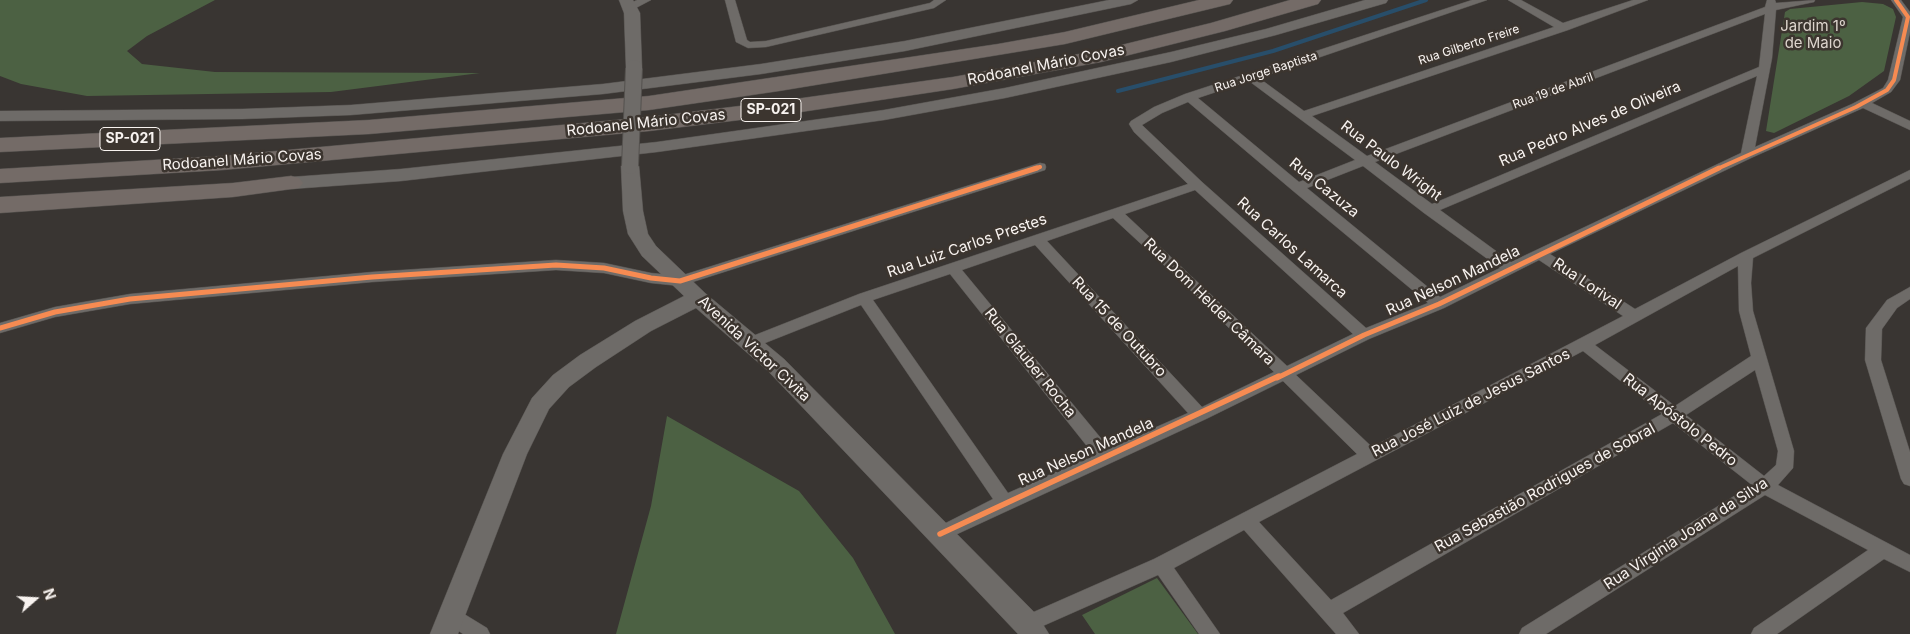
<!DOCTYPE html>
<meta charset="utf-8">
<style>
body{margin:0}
#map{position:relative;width:1910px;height:634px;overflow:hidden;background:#393532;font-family:Inter,sans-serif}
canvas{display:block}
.north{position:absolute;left:10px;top:574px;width:50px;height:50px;-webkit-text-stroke:4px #3c352f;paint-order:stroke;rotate:71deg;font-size:14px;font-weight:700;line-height:20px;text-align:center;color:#f8f3f0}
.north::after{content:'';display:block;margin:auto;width:18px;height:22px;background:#f8f3f0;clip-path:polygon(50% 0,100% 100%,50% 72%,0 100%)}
</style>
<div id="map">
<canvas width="1910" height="634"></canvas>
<div class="north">N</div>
</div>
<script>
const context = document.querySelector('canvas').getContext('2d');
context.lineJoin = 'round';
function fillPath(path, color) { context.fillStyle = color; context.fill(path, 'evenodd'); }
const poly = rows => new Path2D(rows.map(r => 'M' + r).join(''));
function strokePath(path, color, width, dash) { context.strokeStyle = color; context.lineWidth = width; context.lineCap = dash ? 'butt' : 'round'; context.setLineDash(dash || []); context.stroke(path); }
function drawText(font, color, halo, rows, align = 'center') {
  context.font = font + ' Inter,sans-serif'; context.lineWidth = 5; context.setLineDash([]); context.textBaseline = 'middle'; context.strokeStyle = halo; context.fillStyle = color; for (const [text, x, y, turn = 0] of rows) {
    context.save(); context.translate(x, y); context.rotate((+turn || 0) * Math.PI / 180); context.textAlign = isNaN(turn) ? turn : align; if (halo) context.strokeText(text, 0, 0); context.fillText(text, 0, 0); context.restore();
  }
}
const green = poly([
 [0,0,215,0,147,36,127,51,142,64,215,72,480,73,331,92,87,96,21,84,0,76],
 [1862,2,1883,4,1893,9,1896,17,1884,71,1849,96,1774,133,1766,131,1785,12,1790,9],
 [667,416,799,491,853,558,895,634,616,634,651,506],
 [1157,578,1198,634,1095,634,1082,615]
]);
const stream = poly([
 [1118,91,1273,51,1426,0]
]);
const street = poly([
 [637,0,651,0,634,9,626,9,626,5,637,0],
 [725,0,735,0,747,40,750,42,766,41,930,3,934,0,946,0,934,8,766,47,748,48,736,42,725,0],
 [1472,0,1487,0,1259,78,1304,111,1554,27,1508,0,1521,0,1563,23,1633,0,1648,0,1568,30,1312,116,1367,156,1765,7,1767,0,1775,0,1776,3,1815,0,1814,2,1776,10,1772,58,1755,147,1852,104,1883,88,1888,80,1903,17,1891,0,1901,0,1910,12,1910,32,1900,80,1891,92,1872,103,1910,121,1910,130,1863,108,1751,158,1550,254,1635,309,1741,253,1910,170,1910,179,1753,258,1751,283,1753,311,1794,451,1793,468,1778,485,1910,555,1910,572,1884,559,1777,634,1751,634,1754,628,1868,550,1765,495,1546,634,1519,634,1522,628,1752,485,1673,423,1343,613,1359,634,1336,634,1244,530,1174,568,1220,634,1199,634,1158,575,1027,633,1020,630,1017,624,1020,618,1154,559,1357,454,1283,381,1206,419,940,542,934,539,931,534,934,529,993,499,861,305,755,347,745,347,742,343,745,339,859,294,1188,184,1134,132,1129,124,1131,121,1154,107,1185,94,1472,0],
 [1765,14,1759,67,1432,204,1375,162,1765,14],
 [1757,76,1741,153,1511,262,1440,210,1757,76],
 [1249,81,1355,160,1299,182,1198,98,1249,81],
 [1188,102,1292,190,1428,303,1366,328,1202,182,1142,125,1162,113,1188,102],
 [1363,166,1424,213,1500,268,1440,297,1307,188,1363,166],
 [1195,190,1353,334,1287,366,1125,214,1195,190],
 [1113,218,1180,280,1274,372,1202,407,1047,241,1113,218],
 [1035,245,1188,413,1109,448,962,270,1035,245],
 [1539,260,1623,316,1372,447,1296,375,1369,339,1444,308,1539,260],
 [1738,266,1739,311,1751,356,1675,406,1595,345,1738,266],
 [950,274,1094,455,1008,493,873,300,950,274],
 [1583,351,1662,414,1331,600,1259,522,1583,351],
 [1755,370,1778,451,1776,465,1764,476,1686,415,1755,370],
 [1040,163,1045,164,1046,167,1045,170,680,286,651,283,604,273,556,270,372,282,130,304,55,317,0,333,0,323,55,307,130,294,372,272,556,260,604,263,651,273,680,276,1040,163],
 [1910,287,1910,299,1897,308,1882,329,1881,360,1910,452,1910,486,1904,484,1901,479,1865,360,1866,328,1887,300,1910,287],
 [451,606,487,628,490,634,463,634,444,621,441,615,444,609,451,606]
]);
const secondary = poly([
 [619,0,633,0,640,13,642,68,640,71,628,71,626,68,624,13,619,0],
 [1109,0,1138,0,1131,4,905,51,761,74,603,94,351,115,243,119,0,121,0,111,243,109,351,105,603,84,761,64,905,41,1109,0],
 [1365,0,1388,0,1386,3,1276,35,1171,62,1005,98,884,120,657,152,401,181,291,189,284,187,282,183,284,179,291,177,401,169,657,142,884,110,1005,88,1171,52,1266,29,1365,0],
 [630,161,636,162,639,166,643,211,648,234,656,246,705,293,784,359,1037,615,1049,634,1018,634,768,371,696,308,651,331,596,367,569,387,549,409,527,454,458,634,430,634,503,454,532,398,553,375,580,355,635,321,684,296,642,256,628,234,623,211,621,166,624,162,630,161]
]);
const highway = poly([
 [1199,0,1233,0,1230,4,1065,44,779,91,649,110,369,134,0,152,0,138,369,120,649,96,998,44,1065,32,1199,0],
 [1290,0,1321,0,1318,4,1225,31,1101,62,953,89,781,115,649,131,222,170,0,183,0,169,222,156,649,117,781,101,953,77,1101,50,1211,23,1290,0],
 [291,176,299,178,303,183,299,188,233,197,0,213,0,197,233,183,291,176]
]);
const secondaryBridge = poly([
 [630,166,634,68]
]);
const cyclewayFar2 = poly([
 [1033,169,1040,167],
 [1717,169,1856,107,1887,90,1894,80,1908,17,1896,0]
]);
const cyclewayFar1 = poly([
 [0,328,55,312,130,299,372,277,556,265,604,268,651,278,680,281,1037,168],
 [1277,378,1364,335,1439,304,1719,168]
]);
const cycleway = poly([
 [940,534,1279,376]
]);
const farStreetnames = [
 ["Rua Gilberto Freire",1469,45,-18],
 ["Rua Jorge Baptista",1266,72,-18],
 ["Rua 19 de Abril",1553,91,-20]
];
const shields = [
 [771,110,60],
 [130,139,60]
];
const shieldNames = [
 ["SP-021",771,110],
 ["SP-021",130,139]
];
const farQuarternames = [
 ["Jardim 1º",1813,26],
 ["de Maio",1813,43]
];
const streetNames = [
 ["Rodoanel Mário Covas",1046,65,-11],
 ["Rodoanel Mário Covas",646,123,-6],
 ["Rua Pedro Alves de Oliveira",1590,124,-23],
 ["Rodoanel Mário Covas",242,160,-4],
 ["Rua Paulo Wright",1391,161,37],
 ["Rua Cazuza",1324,188,39],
 ["Rua Luiz Carlos Prestes",967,246,-19],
 ["Rua Carlos Lamarca",1292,248,42],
 ["Rua Nelson Mandela",1453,281,-25],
 ["Rua Lorival",1587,284,34],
 ["Rua Dom Helder Câmara",1209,302,44],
 ["Rua 15 de Outubro",1119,327,47],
 ["Avenida Victor Civita",754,349,43],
 ["Rua Gláuber Rocha",1030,363,51],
 ["Rua José Luiz de Jesus Santos",1471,403,-27],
 ["Rua Apóstolo Pedro",1680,420,38],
 ["Rua Nelson Mandela",1086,452,-24],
 ["Rua Sebastião Rodrigues de Sobral",1545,488,-29],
 ["Rua Virginia Joana da Silva",1686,534,-33]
];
fillPath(green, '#4c6143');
strokePath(stream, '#284e6a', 4);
strokePath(street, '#54514e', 1);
strokePath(secondary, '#54514e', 1);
strokePath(highway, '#54514e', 1);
fillPath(street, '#6e6b68');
fillPath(secondary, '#6e6b68');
fillPath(highway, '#746b67');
strokePath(secondaryBridge, '#54514e', 18, []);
strokePath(secondaryBridge, '#6e6b68', 16);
strokePath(cyclewayFar2, '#f68b52', 4);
strokePath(cyclewayFar1, '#f68b52', 5);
strokePath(cycleway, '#f68b52', 5.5);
drawText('12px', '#f8f3f0', '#3c352f', farStreetnames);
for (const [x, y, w] of shields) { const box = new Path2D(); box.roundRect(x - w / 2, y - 11.5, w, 23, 4); context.fillStyle = '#3c352f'; context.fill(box); strokePath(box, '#f8f3f0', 1); }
drawText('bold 14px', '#f8f3f0', null, shieldNames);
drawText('15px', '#ddd4cd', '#3c352f', farQuarternames);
drawText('15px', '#f8f3f0', '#3c352f', streetNames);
</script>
